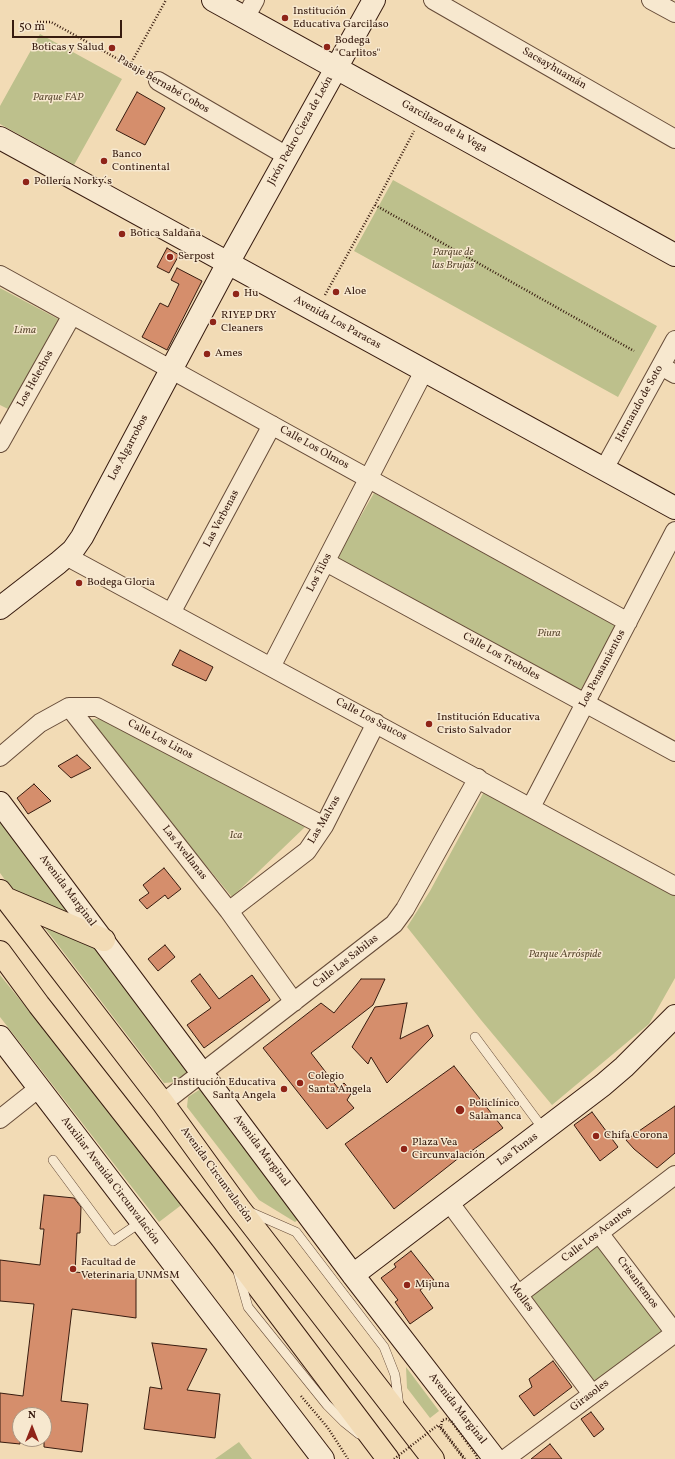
<!DOCTYPE html>
<meta charset="utf-8">
<style>
body{margin:0}
#map{position:relative;width:675px;height:1459px;overflow:hidden;background:#f2dbb5;font-family:Vollkorn,serif}
canvas{display:block}
.north{position:absolute;left:12px;top:1407px;width:40px;height:40px;box-sizing:border-box;background:#f7e8cf;border:1px solid #aa9682;border-radius:50%;rotate:0deg;font-size:11px;font-weight:700;line-height:16px;text-align:center;color:#371b0f}
.north::after{content:'';display:block;margin:auto;width:14px;height:18px;background:#8f2418;clip-path:polygon(50% 0,100% 100%,50% 72%,0 100%)}
.scale{position:absolute;left:12px;top:20px;width:110px;height:18px;box-sizing:border-box;border:2px solid #371b0f;border-top:0;padding-left:5px;font-size:12px;line-height:14px;white-space:nowrap;color:#371b0f;-webkit-text-stroke:3px #f7e8cf;paint-order:stroke}
</style>
<div id="map">
<canvas width="675" height="1459"></canvas>
<div class="north">N</div>
<div class="scale">50 m</div>
</div>
<script>
const context = document.querySelector('canvas').getContext('2d');
context.lineJoin = 'round';
function fillPath(path, color) { context.fillStyle = color; context.fill(path, 'evenodd'); }
const poly = rows => new Path2D(rows.map(r => 'M' + r).join(''));
function strokePath(path, color, width, dash) { context.strokeStyle = color; context.lineWidth = width; context.lineCap = dash ? 'butt' : 'round'; context.setLineDash(dash || []); context.stroke(path); }
function drawText(font, color, halo, rows, align = 'center') {
  context.font = font + ' Vollkorn,serif'; context.lineWidth = 3; context.setLineDash([]); context.textBaseline = 'middle'; context.strokeStyle = halo; context.fillStyle = color; for (const [text, x, y, turn = 0] of rows) {
    context.save(); context.translate(x, y); context.rotate((+turn || 0) * Math.PI / 180); context.textAlign = isNaN(turn) ? turn : align; if (halo) context.strokeText(text, 0, 0); context.fillText(text, 0, 0); context.restore();
  }
}
const green = poly([
 [40,34,122,79,74,165,0,124,0,106],
 [393,180,657,326,618,397,354,251],
 [0,288,60,320,8,409,0,405],
 [374,493,616,626,578,695,335,561],
 [105,718,305,827,232,897,86,720],
 [486,788,675,895,675,978,649,1024,552,1105,481,1020,407,927,430,891],
 [0,817,81,920,14,892,0,873],
 [38,919,109,955,189,1071,184,1077,176,1082,164,1083],
 [0,975,184,1203,159,1222,0,1017],
 [199,1090,209,1091,304,1215,295,1222,259,1200,187,1107,188,1097],
 [597,1240,670,1333,593,1389,522,1295],
 [406,1367,439,1411,430,1418,407,1388],
 [239,1442,252,1459,215,1459]
]);
const building = poly([
 [137,92,165,108,145,145,116,130,137,92],
 [167,248,179,255,169,273,157,267,167,248],
 [177,268,202,281,167,350,142,337,160,303,168,307,179,284,171,280,177,268],
 [180,650,213,667,206,681,172,665,180,650],
 [77,755,91,768,71,778,58,766,77,755],
 [34,784,51,801,28,814,17,798,34,784],
 [164,868,181,889,168,899,165,895,147,909,139,900,149,893,143,885,164,868],
 [165,945,175,957,158,971,148,959,165,945],
 [200,974,219,999,252,975,270,1000,204,1048,187,1025,211,1008,191,981,200,974],
 [361,979,385,979,373,1005,311,1053,338,1088,344,1083,352,1092,347,1100,354,1108,327,1129,263,1048,321,1003,334,1013,361,979],
 [407,1003,400,1039,428,1025,433,1036,387,1083,371,1057,368,1064,352,1047,375,1007,407,1003],
 [454,1066,503,1128,466,1155,465,1153,394,1209,345,1144,454,1066],
 [675,1106,675,1153,657,1168,634,1149,626,1140,675,1106],
 [592,1112,618,1147,600,1161,574,1125,592,1112],
 [44,1195,74,1198,81,1207,80,1233,77,1233,75,1272,136,1278,136,1318,72,1309,61,1401,88,1404,82,1452,44,1447,44,1415,20,1415,20,1444,0,1442,0,1393,23,1396,34,1304,0,1301,0,1260,40,1265,44,1229,40,1229,44,1195],
 [411,1251,434,1280,420,1290,433,1308,410,1324,395,1302,398,1300,381,1278,396,1267,394,1264,411,1251],
 [152,1343,207,1349,187,1390,220,1394,215,1438,144,1429,150,1387,162,1389,152,1343],
 [553,1361,572,1387,534,1416,519,1396,532,1387,529,1379,553,1361],
 [591,1412,604,1429,594,1437,581,1419,591,1412],
 [550,1444,562,1459,531,1459,550,1444]
]);
const path = poly([
 [37,22,51,22,145,74],
 [130,65,166,0],
 [375,205,634,351],
 [325,295,375,205,414,131],
 [301,1396,328,1428,348,1459],
 [442,1421,441,1427,465,1459]
]);
const lane = poly([
 [475,1037,544,1130],
 [53,1160,113,1241,141,1222],
 [248,1211,296,1232,384,1347,395,1375,399,1406],
 [238,1272,248,1307,327,1405,344,1422,359,1434]
]);
const street = poly([
 [433,0,675,139],
 [651,0,675,13],
 [245,18,255,0],
 [158,81,287,156],
 [0,275,628,622],
 [661,366,675,374],
 [0,443,72,315],
 [604,469,675,340],
 [66,556,675,886],
 [326,562,675,752],
 [171,613,272,425],
 [271,667,424,371],
 [69,707,229,911,294,1002],
 [0,757,40,723,69,707,97,707,324,826],
 [531,807,675,531],
 [229,911,307,851,324,826,376,723],
 [163,1103,394,924,405,909,478,778],
 [0,1119,39,1088],
 [449,1202,592,1394],
 [599,1233,675,1333],
 [518,1295,675,1175],
 [505,1459,675,1333]
]);
const secondary = poly([
 [213,0,675,255],
 [0,138,675,508],
 [0,608,58,563,73,550,82,537,228,263,374,0],
 [0,803,353,1275,495,1459],
 [0,1037,323,1459],
 [353,1275,603,1085,624,1067,675,1016]
]);
const primary = poly([
 [0,891,163,1103,239,1208,433,1459],
 [7,899,104,940],
 [0,952,39,1005,223,1240,388,1459]
]);
const pathBridge = poly([
 [443,1420,446,1419,451,1421,476,1455,477,1459],
 [394,1459,438,1425,464,1459]
]);
const markers = [
 [285,18,4,"#8f2418"],
 [327,47,4,"#8f2418"],
 [112,48,4,"#8f2418"],
 [104,161,4,"#8f2418"],
 [26,182,4,"#8f2418"],
 [122,234,4,"#8f2418"],
 [170,257,4,"#8f2418"],
 [336,292,4,"#8f2418"],
 [236,294,4,"#8f2418"],
 [213,322,4,"#8f2418"],
 [207,354,4,"#8f2418"],
 [79,583,4,"#8f2418"],
 [429,724,4,"#8f2418"],
 [300,1083,4,"#8f2418"],
 [284,1089,4,"#8f2418"],
 [460,1110,5,"#8f2418"],
 [596,1136,4,"#8f2418"],
 [404,1149,4,"#8f2418"],
 [73,1269,4,"#8f2418"],
 [407,1285,4,"#8f2418"]
];
const poiNames = [
 ["Institución",293,12],
 ["Educativa Garcilaso",293,25],
 ["Bodega",335,41],
 ["\"Carlitos\"",335,54],
 ["Boticas y Salud",104,48,"right"],
 ["Banco",112,155],
 ["Continental",112,168],
 ["Pollería Norky´s",34,182],
 ["Botica Saldaña",130,234],
 ["Serpost",178,257],
 ["Aloe",344,292],
 ["Hu",244,294],
 ["RIYEP DRY",221,316],
 ["Cleaners",221,329],
 ["Ames",215,354],
 ["Bodega Gloria",87,583],
 ["Institución Educativa",437,718],
 ["Cristo Salvador",437,731],
 ["Colegio",308,1077],
 ["Santa Angela",308,1090],
 ["Institución Educativa",276,1083,"right"],
 ["Santa Angela",276,1096,"right"],
 ["Policlínico",469,1104],
 ["Salamanca",469,1117],
 ["Chifa Corona",604,1136],
 ["Plaza Vea",412,1143],
 ["Circunvalación",412,1156],
 ["Facultad de",81,1263],
 ["Veterinaria UNMSM",81,1276],
 ["Mijuna",415,1285]
];
const streetNames = [
 ["Sacsayhuamán",554,69,30],
 ["Pasaje Bernabé Cobos",163,85,30],
 ["Garcilazo de la Vega",444,127,29],
 ["Jirón Pedro Cieza de León",301,131,-61],
 ["Avenida Los Paracas",337,323,29],
 ["Los Helechos",36,379,-61],
 ["Hernando de Soto",640,404,-61],
 ["Los Algarrobos",129,448,-62],
 ["Calle Los Olmos",314,448,29],
 ["Las Verbenas",222,519,-62],
 ["Los Tilos",320,573,-63],
 ["Calle Los Treboles",501,657,29],
 ["Los Pensamientos",603,669,-62],
 ["Calle Los Saucos",371,720,28],
 ["Calle Los Linos",160,740,28],
 ["Las Malvas",325,820,-60],
 ["Las Avellanas",184,853,52],
 ["Avenida Marginal",67,891,53],
 ["Calle Las Sabilas",346,962,-38],
 ["Las Tunas",518,1150,-37],
 ["Avenida Marginal",261,1151,53],
 ["Avenida Circunvalación",216,1175,54],
 ["Auxiliar Avenida Circunvalación",110,1181,53],
 ["Calle Los Acantos",597,1235,-37],
 ["Crisantemos",637,1283,53],
 ["Molles",521,1298,53],
 ["Girasoles",590,1396,-37],
 ["Avenida Marginal",457,1409,52]
];
const parkNames = [
 ["Parque FAP",58,98],
 ["Parque de",453,253],
 ["las Brujas",453,266],
 ["Lima",25,331],
 ["Piura",549,634],
 ["Ica",236,836],
 ["Parque Arróspide",565,955]
];
fillPath(green, '#bdc08c');
fillPath(building, '#d58e6c');
strokePath(building, '#371b0f', 1);
strokePath(lane, '#664b38', 10);
strokePath(street, '#664b38', 20);
strokePath(secondary, '#371b0f', 24);
strokePath(primary, '#371b0f', 24);
strokePath(path, '#371b0f', 2.5, [1, 2]);
strokePath(lane, '#f7e8cf', 9);
strokePath(street, '#f7e8cf', 18);
strokePath(secondary, '#f7e8cf', 22);
strokePath(primary, '#f2dbb5', 22);
strokePath(pathBridge, '#371b0f', 2.5, [1, 2]);
for (const [x, y, r, color] of markers) { const dot = new Path2D(); dot.arc(x, y, r, 0, 2 * Math.PI); context.fillStyle = color; context.fill(dot); strokePath(dot, '#f7e8cf', 1.5); }
drawText('11px', '#371b0f', '#f7e8cf', poiNames, 'left');
drawText('11px', '#371b0f', '#f7e8cf', streetNames);
drawText('italic 11px', '#5f4d34', '#f7e8cf', parkNames);
</script>
